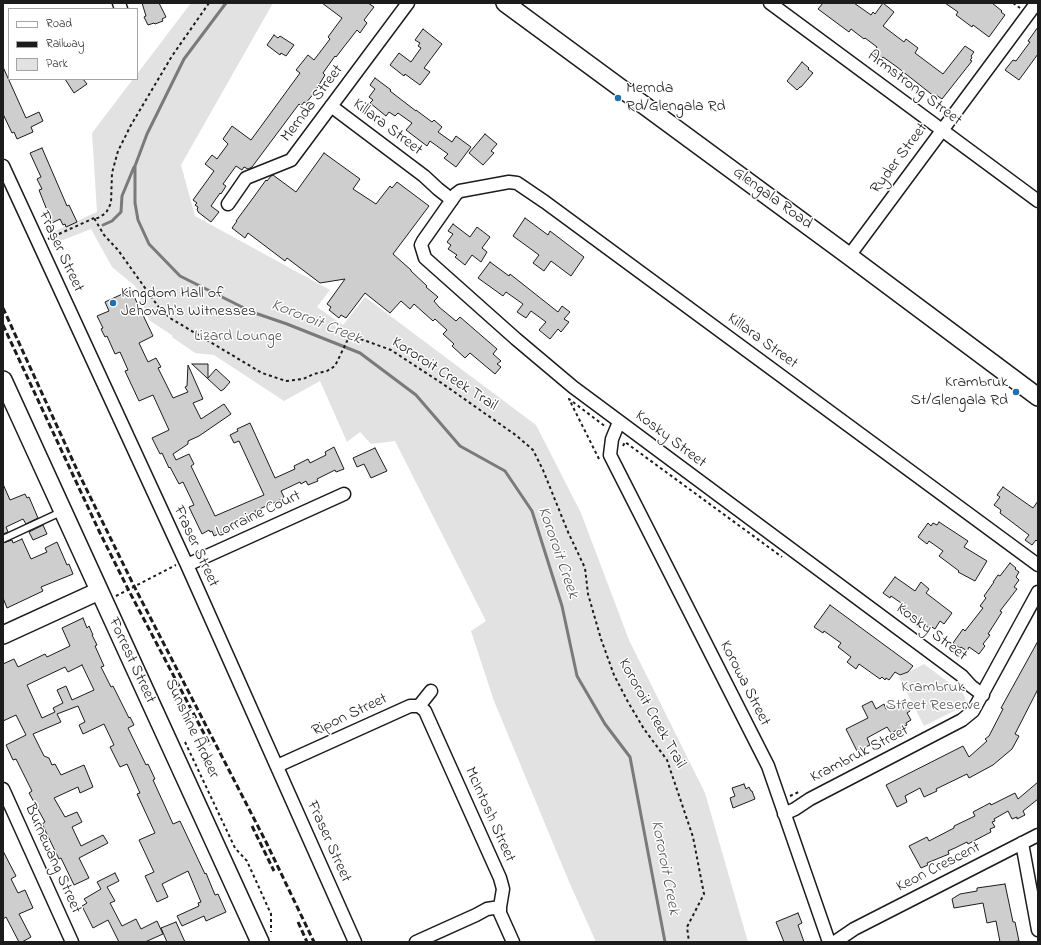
<!DOCTYPE html>
<style>
body{margin:0}
#map{position:relative;width:1041px;height:945px;overflow:hidden;background:#fff;font-family:"Indie Flower",sans-serif}
canvas{display:block}
.frame{position:absolute;inset:0;border:4px solid #1c1c1c;pointer-events:none}
.legend{position:absolute;left:8px;top:8px;width:130px;height:72px;box-sizing:border-box;background:#fff;border:1px solid #a4a4a4;margin:0;padding:5px 7px;list-style:none;font-size:12px;color:#1c1c1c}
.legend li{display:flex;align-items:center;gap:8px;height:20px}
.legend b{width:20px;border:1px solid #a4a4a4}
</style>
<div id="map">
<canvas width="1041" height="945"></canvas>
<div class="frame"></div>
<ul class="legend">
<li><b style="height:5px;background:#fff"></b>Road</li>
<li><b style="height:5px;background:#1c1c1c"></b>Railway</li>
<li><b style="height:11px;background:#e2e2e2"></b>Park</li>
</ul>
</div>
<script>
const context = document.querySelector('canvas').getContext('2d');
context.lineJoin = 'round';
function fillPath(path, color) { context.fillStyle = color; context.fill(path, 'evenodd'); }
const poly = rows => new Path2D(rows.map(r => 'M' + r).join(''));
function strokePath(path, color, width, dash) { context.strokeStyle = color; context.lineWidth = width; context.lineCap = dash ? 'butt' : 'round'; context.setLineDash(dash || []); context.stroke(path); }
function drawText(font, color, halo, rows, align = 'center') {
  context.font = font + ' "Indie Flower",sans-serif'; context.lineWidth = 3; context.setLineDash([]); context.textBaseline = 'middle'; context.strokeStyle = halo; context.fillStyle = color; for (const [text, x, y, turn = 0] of rows) {
    context.save(); context.translate(x, y); context.rotate((+turn || 0) * Math.PI / 180); context.textAlign = isNaN(turn) ? turn : align; if (halo) context.strokeText(text, 0, 0); context.fillText(text, 0, 0); context.restore();
  }
}
const green = poly([
 [191,3,273,3,181,165,195,216,330,290,317,307,343,325,365,297,536,425,581,513,629,640,705,793,748,942,596,942,570,884,494,701,471,631,486,621,395,441,371,444,360,432,347,442,320,381,284,401,214,355,195,353,172,337,173,336,149,320,135,286,112,267,91,229,58,242,55,231,97,212,92,133,133,79,137,79,137,74],
 [924,664,963,693,966,700,962,707,924,726,899,677]
]);
const stream = poly([
 [226,3,184,59,147,134,135,166,135,203,138,220,149,244,180,276,252,312,287,324,360,353,416,395,460,446,505,471,532,511,562,606,577,676,605,724,630,757,665,942],
 [103,225,112,221,121,212,122,196,134,167]
]);
const building = poly([
 [142,3,159,3,166,17,162,19,163,21,155,24,154,23,148,25,144,17,146,16,142,3],
 [322,3,368,3,374,7,364,20,367,23,360,33,357,30,336,57,335,56,323,73,325,75,314,93,306,103,304,102,301,106,299,104,252,167,248,169,244,167,242,170,236,166,223,184,226,186,221,194,220,193,211,206,219,212,211,222,198,212,198,211,197,210,198,207,195,205,197,203,193,200,214,171,205,164,212,155,217,159,228,144,223,139,232,126,251,140,300,73,296,70,308,55,314,60,330,39,328,37,342,18,322,3],
 [823,3,854,3,871,15,873,12,875,14,883,3,894,12,883,26,904,42,906,39,918,48,915,53,943,74,965,46,974,52,971,56,972,58,970,60,972,61,942,99,936,95,935,97,897,67,883,57,881,59,873,53,877,47,865,38,864,39,851,29,849,32,818,9,823,3],
 [945,3,992,3,1002,11,1001,12,1005,15,989,37,973,25,972,27,956,15,958,12,945,3],
 [1038,27,1038,54,1019,80,1005,70,1013,60,1016,61,1030,42,1028,41,1038,27],
 [423,29,442,44,424,68,430,72,420,85,405,74,404,76,390,65,399,53,411,62,421,48,418,46,420,43,415,40,423,29],
 [274,35,278,38,280,36,294,45,286,56,281,53,280,55,267,45,274,35],
 [802,62,809,68,808,69,813,73,801,87,800,87,797,90,787,81,802,62],
 [3,67,26,118,39,112,43,121,31,127,33,132,17,139,14,132,12,133,3,114,3,67],
 [375,78,391,90,390,91,416,111,416,110,432,122,434,120,442,127,438,132,452,142,456,136,471,147,456,167,444,158,448,154,430,141,427,146,406,130,412,123,398,113,395,116,389,112,386,116,370,103,373,100,369,97,375,89,370,85,375,78],
 [65,79,83,79,87,84,74,93,65,79],
 [485,134,497,144,491,151,494,153,483,165,469,153,485,134],
 [42,148,67,206,69,205,77,222,66,227,65,224,63,225,60,219,52,223,39,190,42,189,37,179,41,177,30,153,42,148],
 [324,153,360,179,353,189,376,204,390,186,392,188,397,182,429,206,393,254,411,270,411,271,427,286,426,287,438,297,434,301,439,307,456,321,460,317,497,349,493,354,501,361,497,364,501,367,495,374,470,353,465,358,452,346,454,344,443,334,447,330,435,319,433,321,414,304,410,309,401,301,390,313,365,293,346,318,341,315,339,318,329,310,331,307,327,304,345,279,320,283,287,258,285,261,248,233,245,238,232,228,237,221,236,221,253,198,266,180,267,181,271,176,273,175,296,192,324,153],
 [525,218,548,235,550,231,584,257,571,276,551,261,544,271,533,263,539,255,513,236,525,218],
 [453,224,470,237,477,227,490,237,482,248,487,252,481,262,472,255,465,265,455,257,457,255,448,249,451,245,447,242,453,234,448,231,453,224],
 [490,262,509,276,510,274,558,312,562,306,570,312,564,319,569,322,561,332,558,329,550,339,539,330,546,322,531,311,526,318,517,312,523,304,506,292,503,296,478,278,490,262],
 [131,290,153,336,139,343,148,362,156,358,161,367,158,368,173,398,188,392,185,387,187,386,188,365,203,399,193,403,201,419,224,404,231,414,199,436,188,441,188,444,173,454,176,460,189,454,194,464,191,466,215,516,264,495,239,441,234,443,230,435,238,431,237,429,250,423,275,478,295,469,294,466,308,459,310,463,326,455,325,452,334,447,344,469,336,472,335,470,317,479,318,481,308,485,306,481,301,484,300,482,281,491,284,497,280,500,255,511,256,514,228,527,229,529,225,531,214,536,212,531,210,532,209,530,202,534,189,507,194,505,183,482,179,484,170,467,169,468,162,453,160,454,152,438,169,430,153,395,139,401,125,371,128,370,120,352,115,354,107,336,105,337,101,329,103,328,97,316,109,311,105,302,131,290],
 [192,364,208,364,208,378,216,369,230,382,224,389,221,391,192,364],
 [375,448,387,471,371,478,364,464,357,467,353,458,375,448],
 [3,484,10,500,25,494,27,498,29,497,38,518,26,524,23,519,6,527,8,532,3,534,3,484],
 [1003,487,1033,508,1038,501,1038,542,1036,540,1032,545,1025,540,1029,535,1000,513,1001,510,994,505,1000,497,997,495,1003,487],
 [939,522,968,541,964,547,987,561,975,581,958,572,959,571,939,556,943,551,929,541,927,544,918,537,928,523,931,526,933,523,937,525,939,522],
 [43,525,47,534,33,540,29,532,43,525],
 [22,539,31,559,47,552,45,548,57,542,67,565,69,564,73,574,41,587,43,591,7,608,3,598,3,543,12,540,13,543,22,539],
 [1010,563,1016,568,1015,569,1019,572,1016,577,1019,580,1014,587,1017,589,1000,611,1002,612,988,634,990,635,983,644,985,646,979,654,969,647,967,651,961,647,960,648,953,643,963,629,965,631,983,608,980,606,986,598,984,596,994,582,993,582,998,575,1000,576,1010,563],
 [895,577,915,591,921,582,929,589,926,593,952,613,944,624,940,621,935,629,930,626,929,628,902,608,904,605,891,596,890,598,883,593,895,577],
 [830,605,913,666,908,672,900,675,895,672,889,680,886,678,885,680,882,677,880,679,859,664,856,669,847,662,851,657,838,647,841,643,824,631,823,633,814,627,830,605],
 [83,618,87,628,89,626,93,635,92,635,97,645,95,646,104,666,101,667,111,687,113,686,129,718,130,717,134,725,128,728,146,765,148,764,155,779,153,780,173,824,180,821,205,874,206,873,215,895,218,894,226,912,206,921,204,916,182,926,177,916,199,906,198,903,201,902,188,871,162,884,168,897,157,902,145,876,154,872,139,840,155,833,137,794,140,793,127,764,120,767,110,747,114,745,104,724,83,734,79,725,85,722,78,706,57,714,61,722,33,734,44,756,49,758,52,765,55,764,61,775,84,765,93,787,80,793,78,787,54,798,65,817,77,812,82,822,72,827,81,846,103,835,108,843,79,858,89,878,74,885,61,858,59,859,42,824,45,822,29,793,32,791,16,759,13,760,6,745,26,735,16,715,3,721,3,664,14,659,18,667,45,654,47,657,70,646,62,628,83,618],
 [82,665,94,690,72,700,66,686,57,690,63,703,53,708,55,712,42,718,27,685,65,667,68,672,82,665],
 [1038,641,1038,689,1015,734,1019,736,1012,749,993,765,969,778,967,774,936,789,937,791,924,797,920,788,905,796,907,802,897,807,886,785,963,746,969,757,987,741,985,739,989,736,1003,709,1001,708,1038,641],
 [905,700,910,711,907,713,911,720,906,723,907,725,891,733,887,727,867,738,870,745,857,751,846,729,868,718,862,706,872,701,876,709,884,704,886,709,905,700],
 [1038,782,1038,799,1023,811,1025,815,1017,819,1017,817,1012,819,1008,811,994,819,995,821,992,822,995,827,990,829,991,832,968,844,967,842,955,848,948,851,949,854,927,863,928,865,921,868,909,846,927,837,929,841,954,828,954,826,975,816,973,812,990,803,991,805,1015,793,1018,799,1038,782],
 [744,784,746,789,749,787,751,791,752,791,755,799,733,808,730,798,735,796,732,788,744,784],
 [3,851,16,876,11,879,18,893,25,890,33,908,19,914,31,937,22,942,19,942,6,917,3,919,3,851],
 [115,873,119,881,107,887,115,901,110,903,122,926,136,919,141,929,157,921,163,934,145,942,119,942,108,920,93,928,82,906,87,903,84,899,101,889,97,882,115,873],
 [1005,884,1013,922,1015,922,1019,941,1011,942,1000,942,996,921,987,923,983,903,954,908,952,899,960,894,977,891,977,888,1005,884],
 [798,913,802,923,798,925,804,942,784,942,776,922,798,913],
 [176,922,185,942,167,942,161,928,176,922]
]);
const path = poly([
 [209,3,172,56,131,125,118,151,112,173,111,203,106,213,98,218,94,218,104,235,118,250,160,309,170,318,262,373,286,381,303,379,314,374,327,371,335,366,349,337,358,338,391,350,443,384,517,436,533,450,543,470,568,532,585,568,588,594,601,639,614,675,628,702,644,729,667,760,693,837,704,894,687,927,689,942],
 [1013,3,1020,8],
 [48,239,94,218],
 [623,446,625,442,782,557],
 [599,459,569,399,606,427],
 [116,596,176,565],
 [185,742,235,848,247,861,271,914,271,932],
 [790,796,801,791]
]);
const lane = poly([
 [3,539,61,512]
]);
const street = poly([
 [119,3,121,9],
 [770,3,1038,201],
 [331,106,424,176,438,189,452,200],
 [3,166,187,565,355,942],
 [228,204,246,178,291,160,408,3],
 [849,256,1035,5],
 [619,422,612,439,610,455,768,766,829,942],
 [187,565,344,494],
 [983,695,971,686,962,676,573,387,516,339,425,258,421,245,423,241,456,194,460,191,509,182,517,183,545,202,1038,565],
 [419,706,425,711,500,878,503,889,500,907,500,913,513,942],
 [277,766,410,706,419,706,431,691],
 [3,789,72,942],
 [784,814,795,809,810,799,962,720,973,711,1038,592],
 [1022,843,1038,930],
 [416,942,476,915,487,909,500,907],
 [835,942,854,929,1038,835]
]);
const secondary = poly([
 [505,3,849,256,1038,397],
 [3,380,260,942],
 [3,635,99,591]
]);
const rail = poly([
 [3,308,78,472,134,586,266,842,314,942],
 [3,325,100,533,128,589,210,745],
 [252,826,274,871],
 [298,922,307,942]
]);
const markers = [
 [618,98,4,"#1f6fb2"],
 [113,303,4,"#1f6fb2"],
 [1016,392,4,"#1f6fb2"]
];
const poiNames = [
 ["Mernda",626,89],
 ["Rd/Glengala Rd",626,107],
 ["Kingdom Hall of",121,294],
 ["Jehovah's Witnesses",121,312],
 ["Krambruk",1008,383,"right"],
 ["St/Glengala Rd",1008,401,"right"]
];
const streetNames = [
 ["Armstrong Street",914,89,37],
 ["Mernda Street",313,104,-53],
 ["Killara Street",387,128,37],
 ["Ryder Street",900,159,-53],
 ["Glengala Road",772,199,36],
 ["Fraser Street",60,252,65],
 ["Killara Street",762,342,36],
 ["Kororoit Creek Trail",444,375,33],
 ["Kosky Street",670,440,37],
 ["Lorraine Court",259,515,-25],
 ["Fraser Street",195,547,65],
 ["Kosky Street",931,633,37],
 ["Forrest Street",131,661,65],
 ["Korowa Street",744,684,63],
 ["Kororoit Creek Trail",651,714,61],
 ["Ripon Street",350,716,-25],
 ["Sunshine Ardeer",191,729,65],
 ["Krambruk Street",860,755,-27],
 ["McIntosh Street",489,815,66],
 ["Fraser Street",328,842,66],
 ["Burnewang Street",52,859,66],
 ["Keon Crescent",939,868,-27]
];
const parkNames = [
 ["Lizard Lounge",238,337],
 ["Krambruk",933,688],
 ["Street Reserve",933,706]
];
const waterNames = [
 ["Kororoit Creek",316,323,22],
 ["Kororoit Creek",557,553,71],
 ["Kororoit Creek",664,868,79]
];
fillPath(green, '#e2e2e2');
strokePath(stream, '#7a7a7a', 3);
fillPath(building, '#cecece');
strokePath(building, '#1c1c1c', 1);
strokePath(lane, '#1c1c1c', 9);
strokePath(street, '#1c1c1c', 15);
strokePath(secondary, '#1c1c1c', 20);
strokePath(path, '#1c1c1c', 2, [3, 3]);
strokePath(lane, '#fff', 6);
strokePath(street, '#fff', 12);
strokePath(secondary, '#fff', 17);
strokePath(rail, '#1c1c1c', 3, [6, 3]);
for (const [x, y, r, color] of markers) { const dot = new Path2D(); dot.arc(x, y, r, 0, 2 * Math.PI); context.fillStyle = color; context.fill(dot); strokePath(dot, '#fff', 1.5); }
drawText('16px', '#1c1c1c', '#fff', poiNames, 'left');
drawText('16px', '#1c1c1c', '#fff', streetNames);
drawText('16px', '#575757', '#fff', parkNames);
drawText('italic 17px', '#5a5a5a', '#fff', waterNames);
</script>
